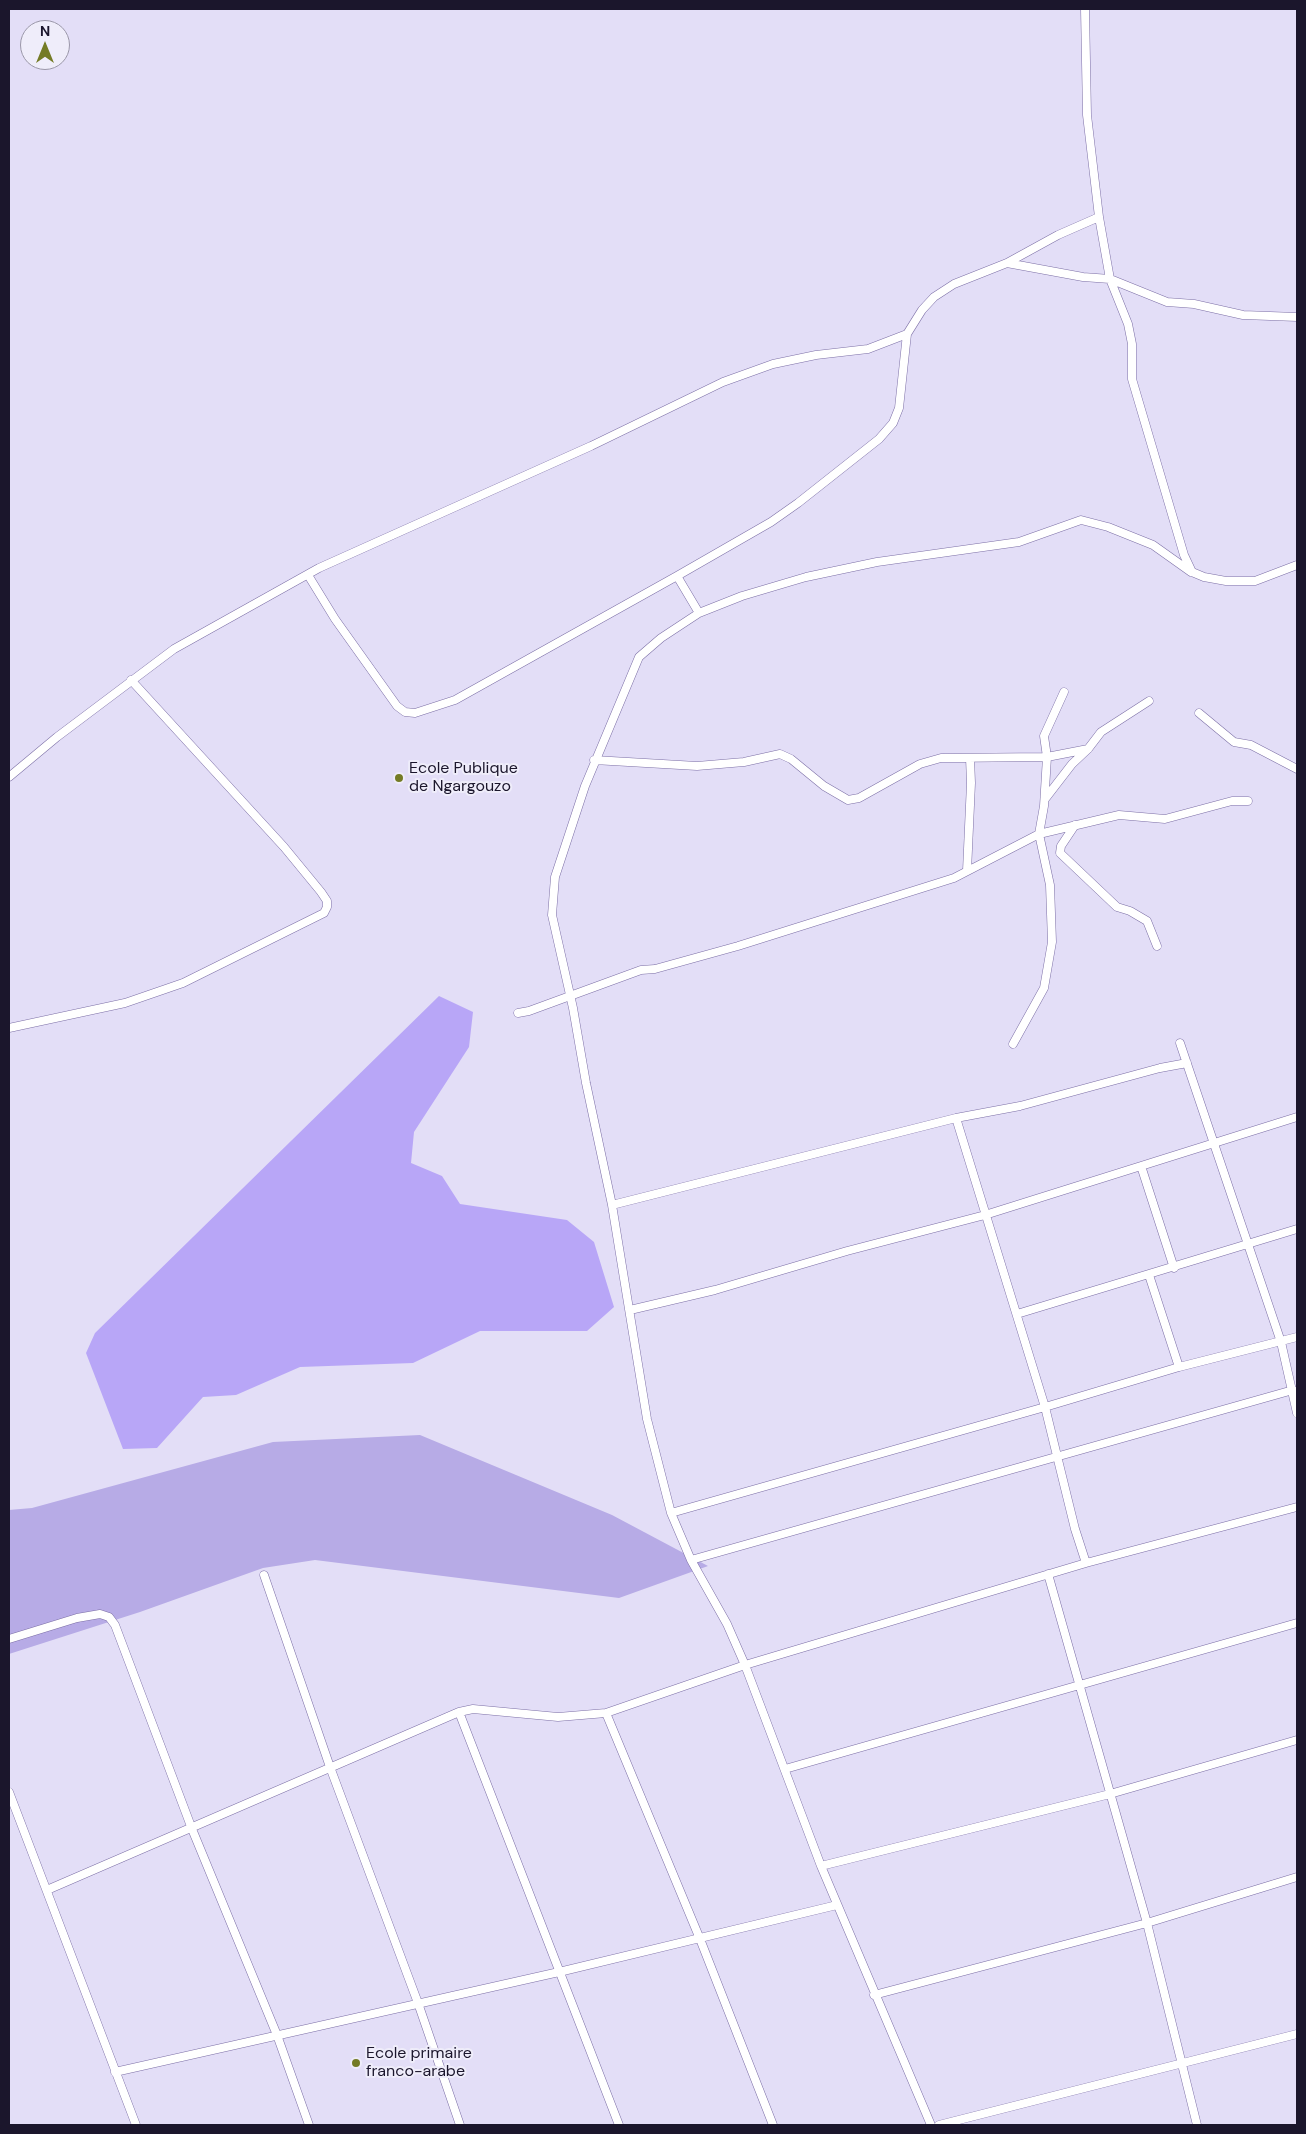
<!DOCTYPE html>
<style>
body{margin:0}
#map{position:relative;width:1306px;height:2134px;overflow:hidden;background:#e3def7;font-family:"DM Sans",sans-serif}
canvas{display:block}
.frame{position:absolute;inset:0;border:10px solid #1b162c;pointer-events:none}
.north{position:absolute;left:20px;top:20px;width:50px;height:50px;box-sizing:border-box;background:#efedfa;border:1px solid #9a97a8;border-radius:50%;rotate:0deg;font-size:14px;font-weight:700;line-height:20px;text-align:center;color:#1b162c}
.north::after{content:'';display:block;margin:auto;width:18px;height:22px;background:#747b25;clip-path:polygon(50% 0,100% 100%,50% 72%,0 100%)}
</style>
<div id="map">
<canvas width="1306" height="2134"></canvas>
<div class="frame"></div>
<div class="north">N</div>
</div>
<script>
const context = document.querySelector('canvas').getContext('2d');
context.lineJoin = 'round';
function fillPath(path, color) { context.fillStyle = color; context.fill(path, 'evenodd'); }
const poly = rows => new Path2D(rows.map(r => 'M' + r).join(''));
function strokePath(path, color, width, dash) { context.strokeStyle = color; context.lineWidth = width; context.lineCap = dash ? 'butt' : 'round'; context.setLineDash(dash || []); context.stroke(path); }
function drawText(font, color, halo, rows, align = 'center') {
  context.font = font + ' "DM Sans",sans-serif'; context.lineWidth = 4; context.setLineDash([]); context.textBaseline = 'middle'; context.strokeStyle = halo; context.fillStyle = color; for (const [text, x, y, turn = 0] of rows) {
    context.save(); context.translate(x, y); context.rotate((+turn || 0) * Math.PI / 180); context.textAlign = isNaN(turn) ? turn : align; if (halo) context.strokeText(text, 0, 0); context.fillText(text, 0, 0); context.restore();
  }
}
const green = poly([
 [420,1435,612,1515,708,1566,619,1598,315,1560,263,1568,140,1612,9,1654,9,1510,32,1508,273,1442]
]);
const forest = poly([
 [439,996,473,1012,469,1047,414,1132,411,1163,442,1176,460,1204,567,1220,594,1242,614,1307,587,1331,480,1331,413,1363,300,1367,236,1395,203,1397,157,1448,123,1449,86,1353,95,1333]
]);
const minor = poly([
 [1085,9,1087,115,1099,217,1110,279,1128,324,1132,344,1132,379,1184,555,1192,572,1204,577,1226,581,1255,581,1297,565],
 [1007,263,1083,277,1110,279,1167,302,1194,304,1243,315,1297,317],
 [308,575,335,619,397,706,405,712,415,713,455,700,677,576,771,522,798,503,879,439,893,423,899,408,907,334,922,310,934,297,954,284,1007,263,1058,235,1099,217],
 [677,576,699,613,742,596,806,577,877,562,1019,542,1081,520,1108,527,1153,545,1191,572],
 [699,613,661,638,639,657,585,786,555,877,552,915,573,1008,586,1083,612,1205,647,1419,671,1513,691,1560,727,1624,745,1665,821,1866,931,2125],
 [1199,713,1234,742,1251,745,1297,769],
 [594,760,697,766,744,762,780,754,791,759,824,786,848,800,859,798,920,764,941,758,1047,757,1088,749],
 [9,777,57,737,174,649,319,568,591,446,723,382,773,364,816,355,868,349,907,334],
 [1045,799,1072,764,1088,749,1101,732,1149,701],
 [1075,825,1061,846,1060,853,1117,907,1130,911,1147,921,1157,946],
 [967,871,971,783,970,758],
 [518,1013,529,1011,641,970,655,969,738,946,954,878,1039,834,1119,815,1165,819,1232,801,1248,801],
 [9,1028,125,1003,183,983,324,913,327,907,327,901,321,892,284,847,131,680],
 [1180,1043,1281,1342,1297,1413],
 [1013,1044,1044,988,1052,942,1050,885,1039,834,1044,806,1047,757,1044,736,1064,692],
 [956,1118,1045,1407,1075,1529,1086,1563],
 [1141,1166,1174,1268],
 [612,1205,956,1118,1020,1106,1160,1068,1187,1063],
 [1149,1275,1179,1367],
 [630,1310,715,1290,847,1251,985,1215,1297,1117],
 [1017,1314,1297,1229],
 [671,1513,1045,1407,1179,1367,1297,1337],
 [691,1560,1293,1390],
 [1048,1574,1147,1923,1197,2125],
 [264,1575,330,1767,418,2003,460,2125],
 [9,1639,77,1618,100,1614,109,1617,115,1625,192,1829,277,2035,309,2125],
 [459,1712,619,2125],
 [606,1713,700,1939,773,2125],
 [785,1769,1297,1623],
 [9,1792,136,2125],
 [821,1866,1110,1794,1297,1740],
 [47,1890,459,1712,473,1709,558,1717,606,1713,745,1665,1086,1563,1297,1507],
 [874,1995,1147,1923,1297,1877],
 [115,2072,559,1972,837,1905],
 [939,2125,1297,2034]
]);
const markers = [
 [399,778,5,"#747b25"],
 [356,2063,5,"#747b25"]
];
const poiNames = [
 ["Ecole Publique",409,769],
 ["de Ngargouzo",409,787],
 ["Ecole primaire",366,2054],
 ["franco-arabe",366,2072]
];
fillPath(green, '#b7abe6');
fillPath(forest, '#b8a6f7');
strokePath(minor, '#7c6fa6', 9);
strokePath(minor, '#fff', 8);
for (const [x, y, r, color] of markers) { const dot = new Path2D(); dot.arc(x, y, r, 0, 2 * Math.PI); context.fillStyle = color; context.fill(dot); strokePath(dot, '#efedfa', 2); }
drawText('16px', '#1b162c', '#efedfa', poiNames, 'left');
</script>
